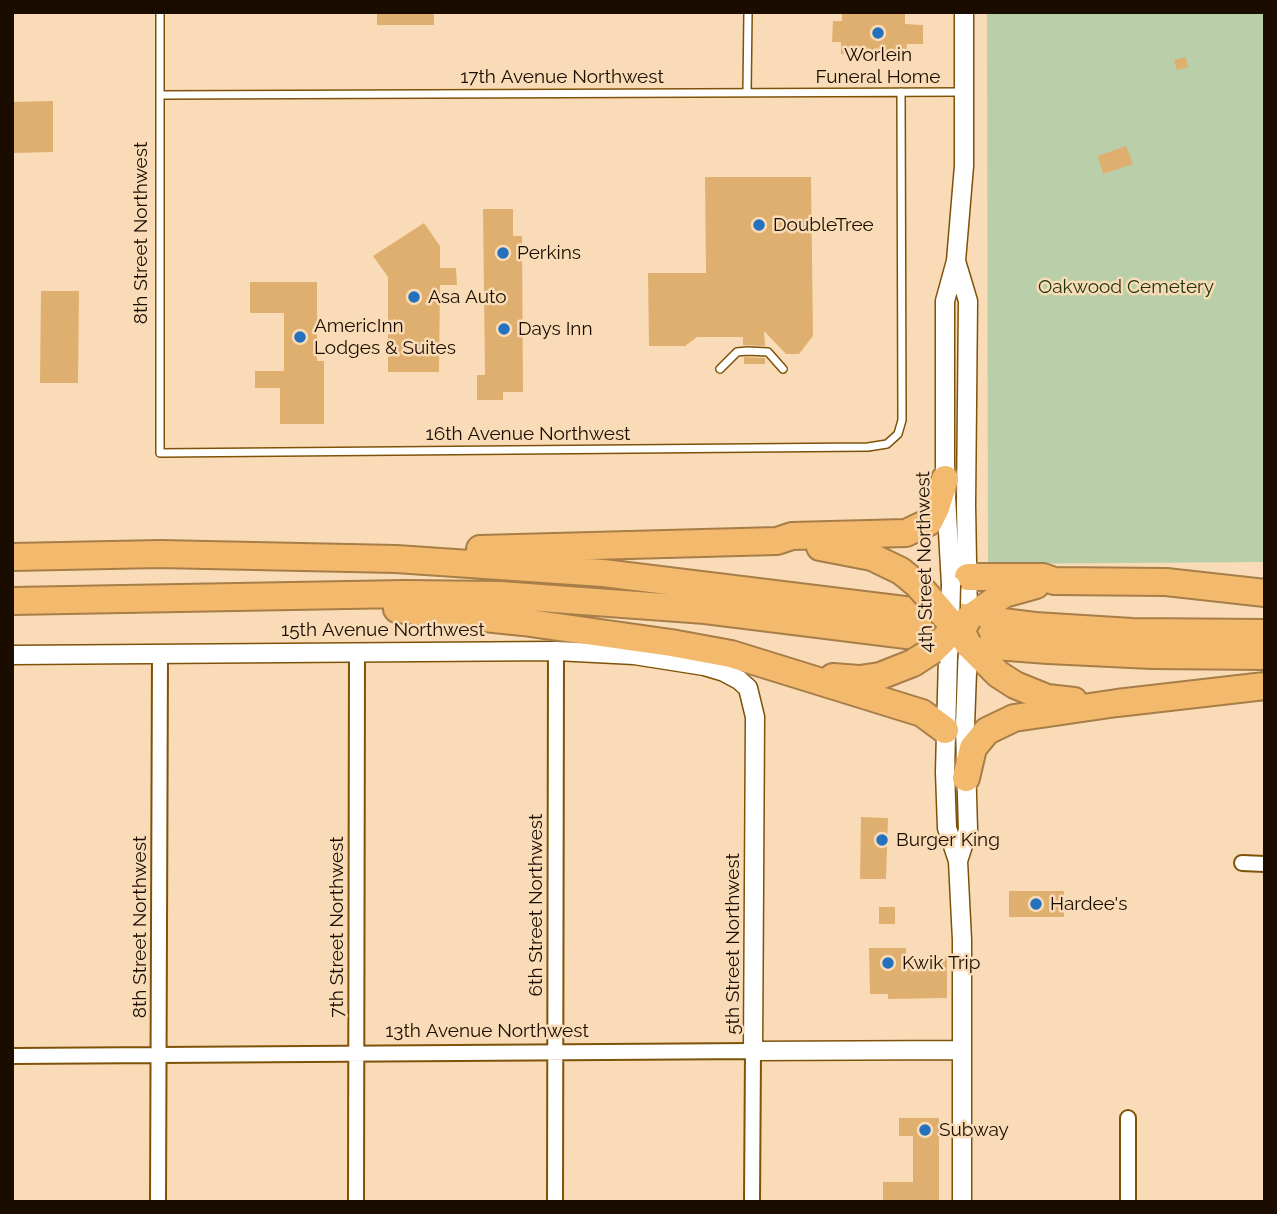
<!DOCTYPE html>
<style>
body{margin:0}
#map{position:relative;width:1277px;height:1214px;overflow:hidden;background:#f9dcb7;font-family:Raleway,sans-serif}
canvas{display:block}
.frame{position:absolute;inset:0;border:14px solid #1a0d00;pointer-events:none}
</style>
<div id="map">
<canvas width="1277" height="1214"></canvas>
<div class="frame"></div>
</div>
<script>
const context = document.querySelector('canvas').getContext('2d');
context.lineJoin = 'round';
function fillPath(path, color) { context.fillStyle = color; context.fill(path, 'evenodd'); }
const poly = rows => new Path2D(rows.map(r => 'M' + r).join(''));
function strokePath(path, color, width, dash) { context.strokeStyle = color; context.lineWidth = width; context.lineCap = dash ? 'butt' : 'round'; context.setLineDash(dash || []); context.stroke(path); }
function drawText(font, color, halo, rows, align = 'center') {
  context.font = font + ' Raleway,sans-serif'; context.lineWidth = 5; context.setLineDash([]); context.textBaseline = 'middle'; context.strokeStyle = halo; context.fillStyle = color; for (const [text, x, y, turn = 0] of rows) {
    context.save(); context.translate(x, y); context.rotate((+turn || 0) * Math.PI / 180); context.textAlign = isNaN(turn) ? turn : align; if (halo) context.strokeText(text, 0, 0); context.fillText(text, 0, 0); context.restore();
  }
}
const green = poly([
 [987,12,1265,12,1265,562,988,564]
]);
const building = poly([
 [377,12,434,12,434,25,377,25],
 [842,12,905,12,905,24,923,25,923,44,907,44,906,55,841,54,841,42,832,42,833,21,842,21],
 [1186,57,1188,67,1177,70,1174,60],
 [53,101,53,152,12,153,12,102],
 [1126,146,1133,164,1103,174,1098,156],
 [705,177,811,177,813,336,799,354,786,354,764,331,765,346,743,345,743,337,697,337,685,346,649,346,648,273,706,273],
 [483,209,513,209,513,236,522,236,523,392,503,392,503,400,477,400,477,375,485,375],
 [424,223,440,246,440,268,456,268,457,285,440,285,439,372,388,372,388,277,373,256],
 [250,282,317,282,317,361,324,361,324,424,280,424,280,388,255,388,255,371,284,371,284,313,250,313],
 [41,291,79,291,78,383,40,383],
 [744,357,765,358,765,364,744,364],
 [861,817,888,818,886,879,860,879],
 [1009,891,1064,891,1064,917,1009,917],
 [879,907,895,907,895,924,879,924],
 [869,948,906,948,906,958,947,957,947,998,888,999,888,994,870,994],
 [899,1118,939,1118,939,1202,883,1202,883,1182,913,1182,913,1136,899,1136]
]);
const service = poly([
 [160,12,160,453,868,447,887,444,898,434,902,420,901,92],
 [747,92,748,12],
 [160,95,963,92],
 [720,369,737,352,747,351,768,352,783,369]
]);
const minor = poly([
 [1242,863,1265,864],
 [12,1056,753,1051,752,1202],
 [158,1202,160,653],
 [356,1202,357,652],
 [555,1202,556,651],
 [1128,1202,1128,1118]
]);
const tertiary = poly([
 [956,261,968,301,966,505,968,619],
 [951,585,945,479,945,301,956,261,964,166,964,12],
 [12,655,556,651,634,655,704,666,724,672,739,680,748,688,755,717,753,1051,962,1050],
 [948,657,945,772,947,828,958,861,962,940,962,1202],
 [958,861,968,830,965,726,968,644]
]);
const motorway = poly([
 [820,547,872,557,901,571,918,585],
 [480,549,777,541,792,536,906,533,929,522,936,508,945,479],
 [12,557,160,554,396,559,603,573,1035,626,1132,632,1265,633],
 [968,577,1043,577,1054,581,1166,582,1265,593],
 [12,601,404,594,500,595,705,610,995,646,1048,650,1152,655,1265,656],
 [397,609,523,622,671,643,731,654,922,713,945,730],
 [968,619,1004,594,1036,585],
 [968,644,998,674,1015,685,1047,698,1074,701],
 [833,677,859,679,880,676,913,663],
 [966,778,973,748,987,731,1014,718,1117,703,1265,686]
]);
const tertiaryBridge = poly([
 [950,622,951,585],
 [948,657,950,633]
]);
const motorwayBridge = poly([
 [918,585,950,622],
 [968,644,961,631,968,619],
 [913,663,933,650,950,633]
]);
const markers = [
 [878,33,7,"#2471c0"],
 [759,225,7,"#2471c0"],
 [503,253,7,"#2471c0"],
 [414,297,7,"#2471c0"],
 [504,329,7,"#2471c0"],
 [300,337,7,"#2471c0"],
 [882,840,7,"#2471c0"],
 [1036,904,7,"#2471c0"],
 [888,963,7,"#2471c0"],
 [925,1130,7,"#2471c0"]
];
const poiNames = [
 ["Worlein",878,55,"center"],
 ["Funeral Home",878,77,"center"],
 ["DoubleTree",773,225],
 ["Perkins",517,253],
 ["Asa Auto",428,297],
 ["AmericInn",314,326],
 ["Lodges & Suites",314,348],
 ["Days Inn",518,329],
 ["Burger King",896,840],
 ["Hardee's",1050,904],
 ["Kwik Trip",902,963],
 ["Subway",939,1130]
];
const streetNames = [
 ["17th Avenue Northwest",562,77],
 ["8th Street Northwest",141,233,-90],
 ["16th Avenue Northwest",528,434],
 ["4th Street Northwest",925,562,-91],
 ["15th Avenue Northwest",383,630],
 ["6th Street Northwest",536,905,-90],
 ["8th Street Northwest",140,927,-90],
 ["7th Street Northwest",337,927,-90],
 ["5th Street Northwest",733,944,-90],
 ["13th Avenue Northwest",487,1031]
];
const parkNames = [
 ["Oakwood Cemetery",1126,287]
];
fillPath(green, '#b8cfa9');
fillPath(building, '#dfaf70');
strokePath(service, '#7e5209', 10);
strokePath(minor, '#7e5209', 18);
strokePath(tertiary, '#7e5209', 21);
strokePath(motorway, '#a77d48', 30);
strokePath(service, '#fff', 7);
strokePath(minor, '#fff', 14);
strokePath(tertiary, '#fff', 18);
strokePath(motorway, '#f3ba6e', 26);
strokePath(tertiaryBridge, '#7e5209', 21, []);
strokePath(motorwayBridge, '#a77d48', 30, []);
strokePath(tertiaryBridge, '#fff', 18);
strokePath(motorwayBridge, '#f3ba6e', 26);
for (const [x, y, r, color] of markers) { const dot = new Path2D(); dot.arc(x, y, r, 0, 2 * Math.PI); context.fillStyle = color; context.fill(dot); strokePath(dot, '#f9dcb7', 2.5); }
drawText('19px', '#1a0d00', '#f9dcb7', poiNames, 'left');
drawText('19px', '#1a0d00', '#f9dcb7', streetNames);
drawText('19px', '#1c3306', '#f9dcb7', parkNames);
</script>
